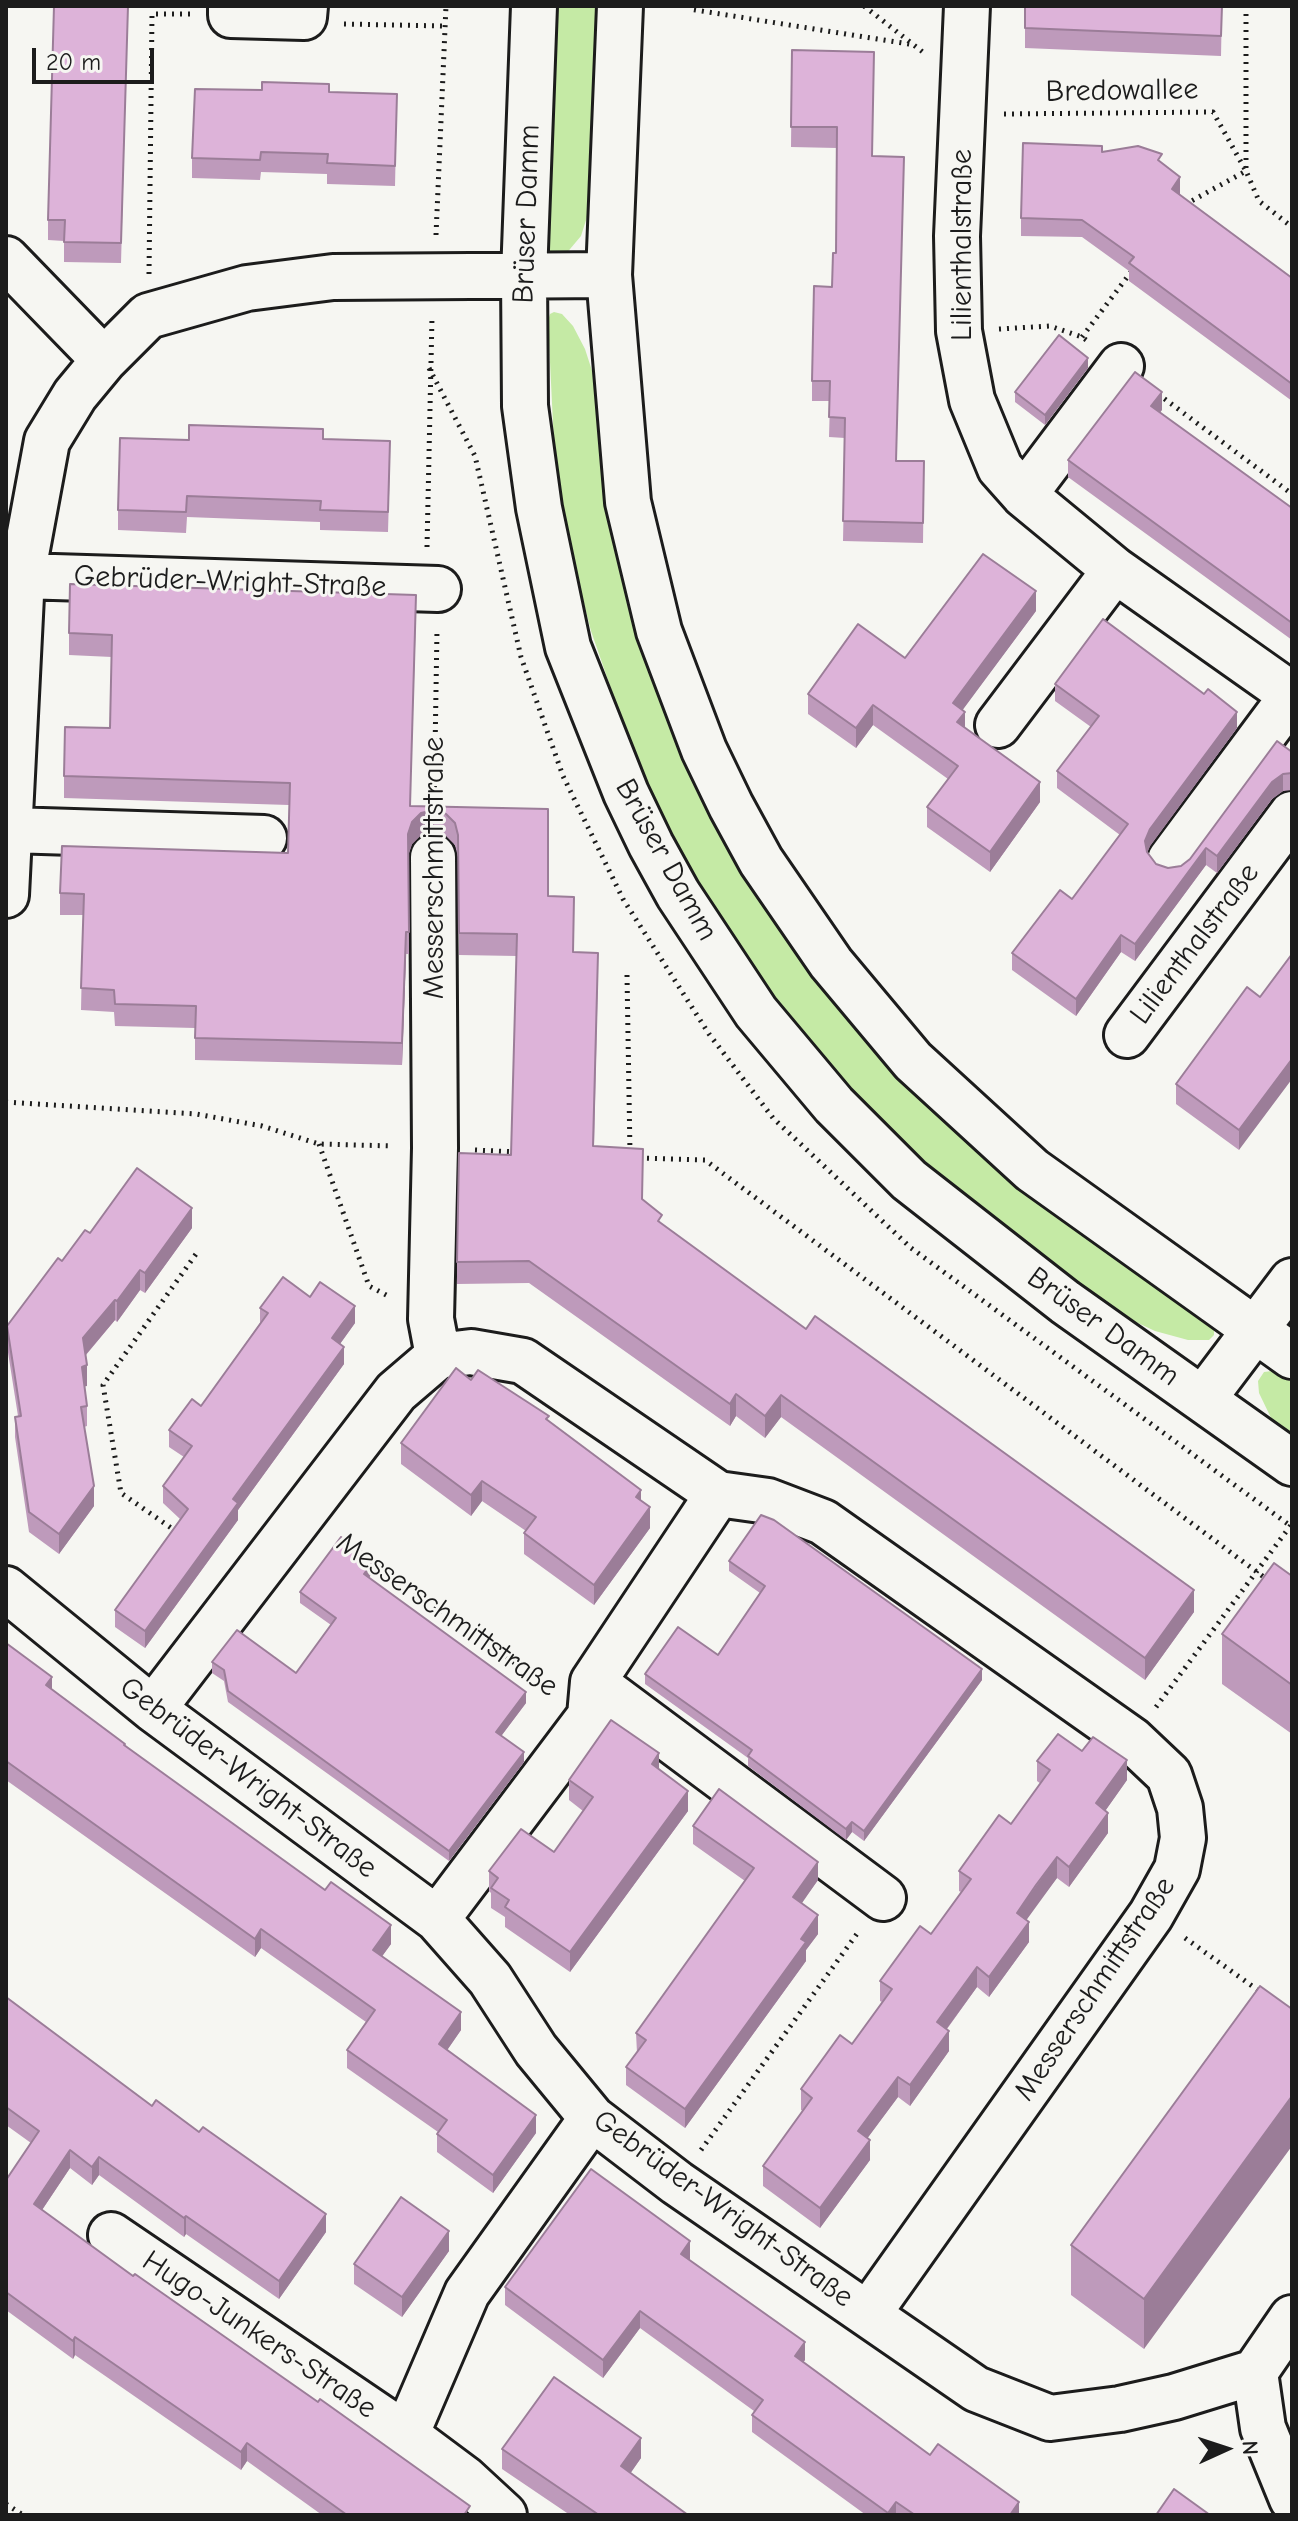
<!DOCTYPE html>
<meta charset="utf-8">
<style>
body{margin:0}
#map{position:relative;width:1298px;height:2521px;overflow:hidden;background:#f6f6f2;font-family:"Comic Neue",sans-serif}
canvas{display:block}
.frame{position:absolute;inset:0;border:8px solid #1c1c1c;pointer-events:none}
.north{position:absolute;left:1186px;top:2409px;width:80px;height:80px;-webkit-text-stroke:6px #f6f6f2;paint-order:stroke;rotate:87deg;font-size:22px;font-weight:700;line-height:32px;text-align:center;color:#1c1c1c}
.north::after{content:'';display:block;margin:auto;width:28px;height:36px;background:#1c1c1c;clip-path:polygon(50% 0,100% 100%,50% 72%,0 100%)}
.scale{position:absolute;left:32px;top:48px;width:122px;height:36px;box-sizing:border-box;border:4px solid #1c1c1c;border-top:0;padding-left:10px;font-size:24px;line-height:28px;white-space:nowrap;color:#1c1c1c;-webkit-text-stroke:6px #f6f6f2;paint-order:stroke}
</style>
<div id="map">
<canvas width="1298" height="2521"></canvas>
<div class="frame"></div>
<div class="north">N</div>
<div class="scale">20 m</div>
</div>
<script>
const context = document.querySelector('canvas').getContext('2d');
context.lineJoin = 'round';
function fillPath(path, color) { context.fillStyle = color; context.fill(path, 'evenodd'); }
const poly = rows => new Path2D(rows.map(r => 'M' + r).join(''));
function strokePath(path, color, width, dash) { context.strokeStyle = color; context.lineWidth = width; context.lineCap = dash ? 'butt' : 'round'; context.setLineDash(dash || []); context.stroke(path); }
function drawText(font, color, halo, rows, align = 'center') {
  context.font = font + ' "Comic Neue",sans-serif'; context.lineWidth = 6; context.setLineDash([]); context.textBaseline = 'middle'; context.strokeStyle = halo; context.fillStyle = color; for (const [text, x, y, turn = 0] of rows) {
    context.save(); context.translate(x, y); context.rotate((+turn || 0) * Math.PI / 180); context.textAlign = isNaN(turn) ? turn : align; if (halo) context.strokeText(text, 0, 0); context.fillText(text, 0, 0); context.restore();
  }
}
const green = poly([
 [554,6,598,6,593,198,581,236,565,255,552,254,547,246],
 [554,312,562,314,573,326,585,349,595,380,595,403,611,520,636,633,682,758,727,845,779,930,843,1015,932,1108,1214,1326,1214,1335,1209,1340,1188,1340,1155,1331,1125,1317,1051,1264,984,1211,912,1150,847,1084,784,1011,741,954,666,825,632,749,591,631,569,545,554,444,548,321,550,314],
 [1272,1371,1292,1382,1292,1438,1273,1422,1259,1393,1258,1381,1264,1372]
]);
const path = poly([
 [689,6,689,9,915,45],
 [864,6,924,53],
 [1246,6,1246,171,1259,201,1292,227],
 [344,24,444,26],
 [1004,114,1213,112,1246,171,1186,204],
 [436,235,446,6],
 [149,274,152,14,190,14],
 [999,329,1050,326,1082,337,1089,342],
 [1082,337,1131,272],
 [429,368,475,456,521,657,563,776,623,899,709,1034,773,1118,911,1248,1292,1527],
 [1158,394,1292,494],
 [427,547,432,317],
 [434,812,437,630],
 [627,975,630,1153],
 [6,1102,196,1114,262,1126,319,1144,393,1146],
 [319,1144,369,1286,390,1297],
 [475,1150,517,1152],
 [639,1158,705,1160,1269,1581],
 [177,1532,121,1493,103,1385,196,1254],
 [369,1560,550,1688],
 [1156,1707,1291,1525],
 [1185,1938,1262,1993],
 [701,2150,859,1931],
 [6,2504,23,2515]
]);
const minor = poly([
 [231,6,231,15,304,17,305,6],
 [534,6,524,276,525,406,539,508,568,647,626,793,651,845,678,894,756,1012,834,1105,909,1180,1065,1302,1292,1463],
 [620,6,609,275,628,502,659,631,704,750,731,806,761,861,831,963,913,1061,1032,1170,1292,1356],
 [967,6,957,236,959,331,972,400,1000,468,1024,495,1115,570,1292,695],
 [6,259,104,360],
 [1024,495,1121,366],
 [22,576,438,589],
 [998,725,1115,570],
 [10,830,264,838],
 [433,857,435,1148,431,1319,438,1356],
 [1170,860,1292,696],
 [6,895,22,576,47,441,75,395,104,360,148,316,247,288,333,277,609,275],
 [1127,1035,1292,814],
 [1203,1399,1292,1281],
 [6,1589,153,1709,437,1919,490,1979,536,2050,592,2118,677,2183,976,2389,1050,2418,1120,2409,1174,2397,1255,2372,1292,2318],
 [593,1682,883,1898],
 [153,1709,396,1392,438,1356,471,1352,523,1361,718,1494,768,1501,823,1522,1132,1740,1169,1775,1180,1808,1183,1838,1177,1869,1151,1915,868,2314],
 [437,1919,590,1716,593,1682,718,1494],
 [111,2235,406,2435,465,2479,504,2515],
 [1255,2372,1263,2428,1292,2499],
 [406,2435,467,2293,592,2118]
]);
const wall = poly([
 [128,6,121,263,64,262,64,241,48,240,48,220],
 [1025,6,1222,6,1221,56,1025,48],
 [792,50,872,156,897,461,924,461,923,543,843,541,845,438,829,437,830,401,812,401,812,381,832,287,836,253,837,148,791,147],
 [329,92,397,94,395,186,327,184,327,174,261,172,260,180,192,178,192,158],
 [1102,152,1162,163,1180,195,1292,278,1292,401,1129,281,1129,271,1082,237,1021,236,1021,218],
 [1088,368,1045,425,1015,402,1015,392],
 [1162,410,1160,412,1292,508,1292,640,1068,477,1068,460],
 [323,439,390,461,388,532,320,530,320,522,187,517,186,533,118,530,118,510,189,440],
 [1036,611,962,710,965,728,1040,802,990,872,927,827,927,807,948,779,873,725,856,748,808,714,808,694],
 [416,617,410,806,548,809,548,896,573,952,598,974,594,1146,642,1200,662,1224,1194,1612,1145,1680,781,1417,765,1438,736,1416,730,1426,529,1283,457,1284,457,1262,511,1155,517,956,459,955,458,857,455,845,446,836,434,832,421,835,412,844,408,856,409,954,406,954,402,1065,195,1060,195,1028,115,1026,114,1012,81,1010,83,915,60,915,60,893,288,853,289,805,64,798,64,776,110,728,112,657,69,655,69,633],
 [1055,684,1237,728,1150,846,1147,853,1156,864,1168,868,1181,866,1190,859,1292,752,1292,790,1283,791,1272,799,1217,873,1206,865,1135,961,1121,952,1076,1016,1012,970,1012,953,1072,899,1120,835,1057,788,1057,771,1091,727,1055,701],
 [1260,997,1239,1150,1176,1104,1176,1084],
 [192,1228,145,1293,140,1290,117,1322,115,1320,86,1355,87,1386,84,1386,87,1406,87,1426,84,1427,94,1506,59,1554,29,1532,15,1437,15,1417,18,1416,7,1346,7,1326,62,1261,90,1233],
 [310,1297,355,1323,340,1344,344,1364,238,1510,238,1520,145,1648,115,1627,115,1610,180,1519,163,1503,163,1486,184,1457,169,1447,169,1430,201,1406,260,1323,260,1308],
 [471,1380,641,1501,650,1528,594,1605,524,1554,524,1533,526,1531,482,1501,471,1516,401,1464,401,1443],
 [729,1561,982,1680,864,1841,852,1832,846,1840,748,1766,748,1758,645,1684,645,1674,718,1655,760,1593,729,1571],
 [374,1571,369,1578,526,1703,501,1736,524,1762,449,1861,228,1702,224,1681,212,1673,212,1662,296,1673,331,1625,300,1603,300,1592],
 [1292,1576,1292,1734,1222,1684,1222,1634],
 [6,1643,52,1690,125,1746,391,1944,382,1956,461,2030,447,2050,536,2133,493,2193,437,2152,437,2134,438,2132,347,2068,347,2050,366,2022,261,1948,255,1957,6,1780],
 [1082,1751,1127,1780,1105,1811,1108,1833,1069,1887,1057,1878,1036,1905,1026,1920,1029,1942,989,1997,977,1987,947,2029,949,2051,910,2106,898,2097,867,2138,870,2160,820,2228,763,2186,763,2166,803,2111,801,2110,801,2089,852,2044,882,2002,880,2001,880,1981,931,1934,961,1892,959,1891,959,1871,1011,1824,1041,1784,1037,1781,1037,1761],
 [659,1770,688,1811,570,1972,505,1927,505,1917,491,1908,491,1893,489,1891,489,1871,554,1852,583,1811,569,1800,569,1780],
 [693,1826,818,1880,801,1903,818,1934,806,1950,806,1961,685,2128,626,2085,626,2067,637,2053,636,2033,745,1881,693,1844],
 [1260,1986,1144,2349,1071,2295,1071,2245],
 [6,1997,152,2106,326,2232,279,2299,186,2234,184,2237,99,2175,92,2185,70,2168,42,2210,133,2276,470,2515,322,2515,247,2461,241,2470,75,2355,73,2359,6,2310,6,2180,31,2143,6,2125],
 [449,2251,402,2317,354,2284,354,2264],
 [690,2259,689,2260,805,2360,803,2362,930,2455,1019,2515,866,2515,752,2432,752,2415,754,2411,640,2328,603,2378,505,2305,505,2287],
 [502,2449,641,2458,630,2473,688,2515,570,2515,502,2469]
]);
const shadedWall = poly([
 [1180,177,1180,194,1172,206,1172,189],
 [1088,358,1088,368,1045,425,1045,415],
 [1162,392,1162,410,1151,424,1151,406],
 [1036,591,1036,611,953,723,953,703],
 [873,705,873,725,856,748,856,728],
 [965,712,965,732,957,722],
 [1237,712,1237,728,1150,846,1145,858,1145,841,1150,829],
 [1283,774,1283,791,1272,799,1217,873,1217,856,1272,782],
 [1040,782,1040,802,990,872,990,852],
 [434,810,434,832,421,835,412,844,408,856,408,834,412,822,421,813],
 [1206,848,1206,865,1135,961,1135,944],
 [406,932,406,954,402,1065,402,1043],
 [1121,935,1121,952,1076,1016,1076,999],
 [1292,1059,1292,1079,1239,1150,1239,1130],
 [192,1208,192,1228,145,1293,145,1273],
 [140,1270,140,1290,117,1322,117,1301],
 [115,1300,115,1320,83,1358,83,1338],
 [355,1306,355,1323,332,1355,332,1338],
 [344,1347,344,1364,238,1510,238,1520,145,1648,145,1631,233,1499],
 [87,1365,87,1386,82,1387,82,1367],
 [736,1394,736,1416,730,1426,730,1404],
 [781,1395,781,1417,765,1438,765,1416],
 [482,1481,482,1501,471,1516,471,1495],
 [94,1486,94,1506,59,1554,59,1534],
 [641,1490,641,1510,636,1497],
 [650,1507,650,1528,594,1605,594,1585],
 [374,1560,374,1571,364,1584,364,1574],
 [1194,1590,1194,1612,1145,1680,1145,1658],
 [982,1669,982,1680,864,1841,864,1831],
 [52,1677,52,1695,46,1685],
 [526,1692,526,1703,496,1743,496,1732],
 [524,1752,524,1762,449,1861,449,1851],
 [659,1753,659,1774,652,1764],
 [1127,1760,1127,1780,1096,1824,1096,1803],
 [688,1791,688,1811,570,1972,570,1952],
 [1108,1813,1108,1833,1069,1887,1069,1867],
 [852,1822,852,1832,846,1840,846,1829],
 [1057,1857,1057,1878,1017,1933,1017,1913],
 [818,1862,818,1880,793,1916,793,1897],
 [818,1915,818,1934,806,1950,806,1961,685,2128,685,2109],
 [1029,1922,1029,1942,989,1997,989,1977],
 [391,1925,391,1944,373,1969,373,1950],
 [261,1929,261,1948,255,1957,255,1939],
 [977,1967,977,1987,937,2042,937,2022],
 [461,2012,461,2030,439,2062,439,2044],
 [949,2031,949,2051,910,2106,910,2085],
 [898,2077,898,2097,858,2151,858,2131],
 [1292,2096,1292,2146,1144,2349,1144,2299],
 [536,2115,536,2133,493,2193,493,2175],
 [870,2140,870,2160,820,2228,820,2208],
 [70,2150,70,2168,34,2222,34,2204],
 [99,2157,99,2175,92,2185,92,2167],
 [326,2214,326,2232,279,2299,279,2281],
 [186,2216,186,2234,184,2237,184,2218],
 [449,2231,449,2251,402,2317,402,2297],
 [690,2241,690,2259,681,2271,681,2254],
 [640,2311,640,2328,603,2378,603,2360],
 [75,2337,75,2355,73,2359,73,2341],
 [805,2342,805,2360,795,2374,795,2356],
 [641,2438,641,2458,621,2487,621,2466],
 [247,2443,247,2461,241,2470,241,2452],
 [896,2502,896,2515,888,2515,888,2513],
 [1019,2502,1019,2515,1010,2515]
]);
const building = poly([
 [54,6,128,6,121,243,64,242,65,220,48,220,54,6],
 [1025,6,1222,6,1221,36,1025,28,1025,6],
 [792,50,874,52,872,156,904,157,896,461,924,461,923,523,843,521,845,418,829,417,830,381,812,381,814,286,832,287,833,253,836,253,837,127,791,127,792,50],
 [262,82,329,84,329,92,397,94,395,166,327,163,328,154,261,152,260,160,192,158,195,89,262,90,262,82],
 [1023,143,1102,146,1102,152,1138,146,1162,154,1158,160,1180,177,1172,189,1292,278,1292,384,1129,263,1134,257,1082,220,1021,218,1023,143],
 [1059,335,1088,358,1045,415,1015,392,1059,335],
 [1135,372,1162,392,1151,406,1292,508,1292,623,1068,460,1135,372],
 [189,425,323,429,323,439,390,441,388,512,320,510,321,501,187,496,186,512,118,510,120,438,189,440,189,425],
 [983,554,1036,591,953,703,965,712,957,722,1040,782,990,852,927,807,958,766,873,705,856,728,808,694,858,624,905,658,983,554],
 [70,584,416,595,410,806,548,809,548,896,574,897,573,952,598,953,593,1146,643,1149,642,1199,662,1215,658,1221,806,1329,815,1316,1194,1590,1145,1658,781,1395,765,1416,736,1394,730,1404,529,1261,457,1262,459,1153,511,1155,517,934,459,933,458,835,455,823,446,814,434,810,421,813,412,822,408,834,409,932,406,932,402,1043,195,1038,196,1006,115,1004,114,990,81,988,84,894,60,893,62,846,288,853,290,783,64,776,65,727,110,728,111,681,112,635,69,633,70,584],
 [1103,619,1204,694,1208,689,1237,712,1150,829,1145,841,1147,852,1156,864,1168,868,1181,866,1190,859,1277,741,1292,752,1292,773,1283,774,1272,782,1217,856,1206,848,1135,944,1121,935,1076,999,1012,953,1060,890,1072,899,1128,824,1057,771,1099,716,1055,684,1103,619],
 [1292,954,1292,1059,1239,1130,1176,1084,1247,987,1260,997,1292,954],
 [137,1168,192,1208,145,1273,140,1270,117,1301,115,1300,83,1338,87,1365,82,1367,87,1406,81,1407,94,1486,59,1534,29,1512,15,1417,21,1416,7,1326,58,1258,62,1261,85,1230,90,1233,137,1168],
 [283,1277,310,1297,320,1282,355,1306,332,1338,344,1347,233,1499,238,1503,145,1631,115,1610,188,1509,163,1486,192,1446,169,1430,192,1399,201,1406,268,1313,260,1308,283,1277],
 [456,1368,471,1380,478,1370,549,1416,546,1419,641,1490,636,1497,650,1507,594,1585,524,1533,536,1517,482,1481,471,1495,401,1443,456,1368],
 [761,1515,774,1520,982,1669,864,1831,852,1822,846,1829,748,1756,752,1750,645,1674,678,1627,718,1655,765,1586,729,1561,761,1515],
 [341,1537,374,1560,364,1574,526,1692,496,1732,524,1752,449,1851,228,1691,224,1670,212,1662,237,1630,296,1673,336,1618,300,1592,341,1537],
 [1274,1563,1292,1576,1292,1685,1222,1634,1274,1563],
 [6,1643,52,1677,46,1685,125,1744,124,1745,325,1890,331,1882,391,1925,373,1950,461,2012,439,2044,536,2115,493,2175,437,2134,447,2120,347,2050,375,2010,261,1929,255,1939,6,1761,6,1643],
 [611,1720,659,1753,652,1764,688,1791,570,1952,505,1907,509,1900,491,1888,498,1878,489,1871,521,1829,554,1852,593,1797,569,1780,611,1720],
 [1058,1734,1082,1751,1093,1737,1127,1760,1096,1803,1108,1813,1069,1867,1057,1857,1036,1885,1017,1913,1029,1922,989,1977,977,1967,937,2022,949,2031,910,2085,898,2077,858,2131,870,2140,820,2208,763,2166,812,2098,801,2089,840,2035,852,2044,892,1989,880,1981,920,1926,931,1934,971,1879,959,1871,999,1815,1011,1824,1050,1770,1037,1761,1058,1734],
 [719,1789,818,1862,793,1897,818,1915,801,1939,806,1942,685,2109,626,2067,646,2040,636,2033,754,1868,693,1826,719,1789],
 [1260,1986,1292,2009,1292,2096,1144,2299,1071,2245,1260,1986],
 [6,1997,152,2106,156,2100,199,2132,203,2127,326,2214,279,2281,186,2216,184,2218,99,2157,92,2167,70,2150,34,2204,133,2276,135,2274,318,2402,320,2399,470,2506,464,2515,347,2515,247,2443,241,2452,75,2337,73,2341,6,2292,6,2180,39,2131,6,2107,6,1997],
 [591,2169,690,2241,681,2254,805,2342,795,2356,930,2455,938,2444,1019,2502,1010,2515,915,2515,896,2502,888,2513,752,2415,763,2400,640,2311,603,2360,505,2287,591,2169],
 [401,2197,449,2231,402,2297,354,2264,401,2197],
 [554,2377,641,2438,621,2466,688,2515,599,2515,502,2449,554,2377],
 [1174,2489,1210,2515,1156,2515,1174,2489]
]);
const streetNames = [
 ["Bredowallee",1122,91,-1],
 ["Brüser Damm",527,214,-88],
 ["Lilienthalstraße",963,245,-90],
 ["Gebrüder-Wright-Straße",230,582,2],
 ["Brüser Damm",666,860,61],
 ["Messerschmittstraße",435,868,-90],
 ["Lilienthalstraße",1195,944,-53],
 ["Brüser Damm",1103,1327,36],
 ["Messerschmittstraße",447,1615,35],
 ["Gebrüder-Wright-Straße",248,1778,37],
 ["Messerschmittstraße",1095,1989,-56],
 ["Gebrüder-Wright-Straße",723,2209,36],
 ["Hugo-Junkers-Straße",259,2335,34]
];
fillPath(green, '#c5eaa5');
strokePath(minor, '#1c1c1c', 50);
strokePath(path, '#1c1c1c', 5, [2, 6]);
strokePath(minor, '#f6f6f2', 44);
fillPath(wall, '#be9abb');
fillPath(shadedWall, '#9b7d98');
fillPath(building, '#ddb3d9');
strokePath(building, '#9b7d98', 2);
drawText('30px', '#1c1c1c', '#f6f6f2', streetNames);
</script>
